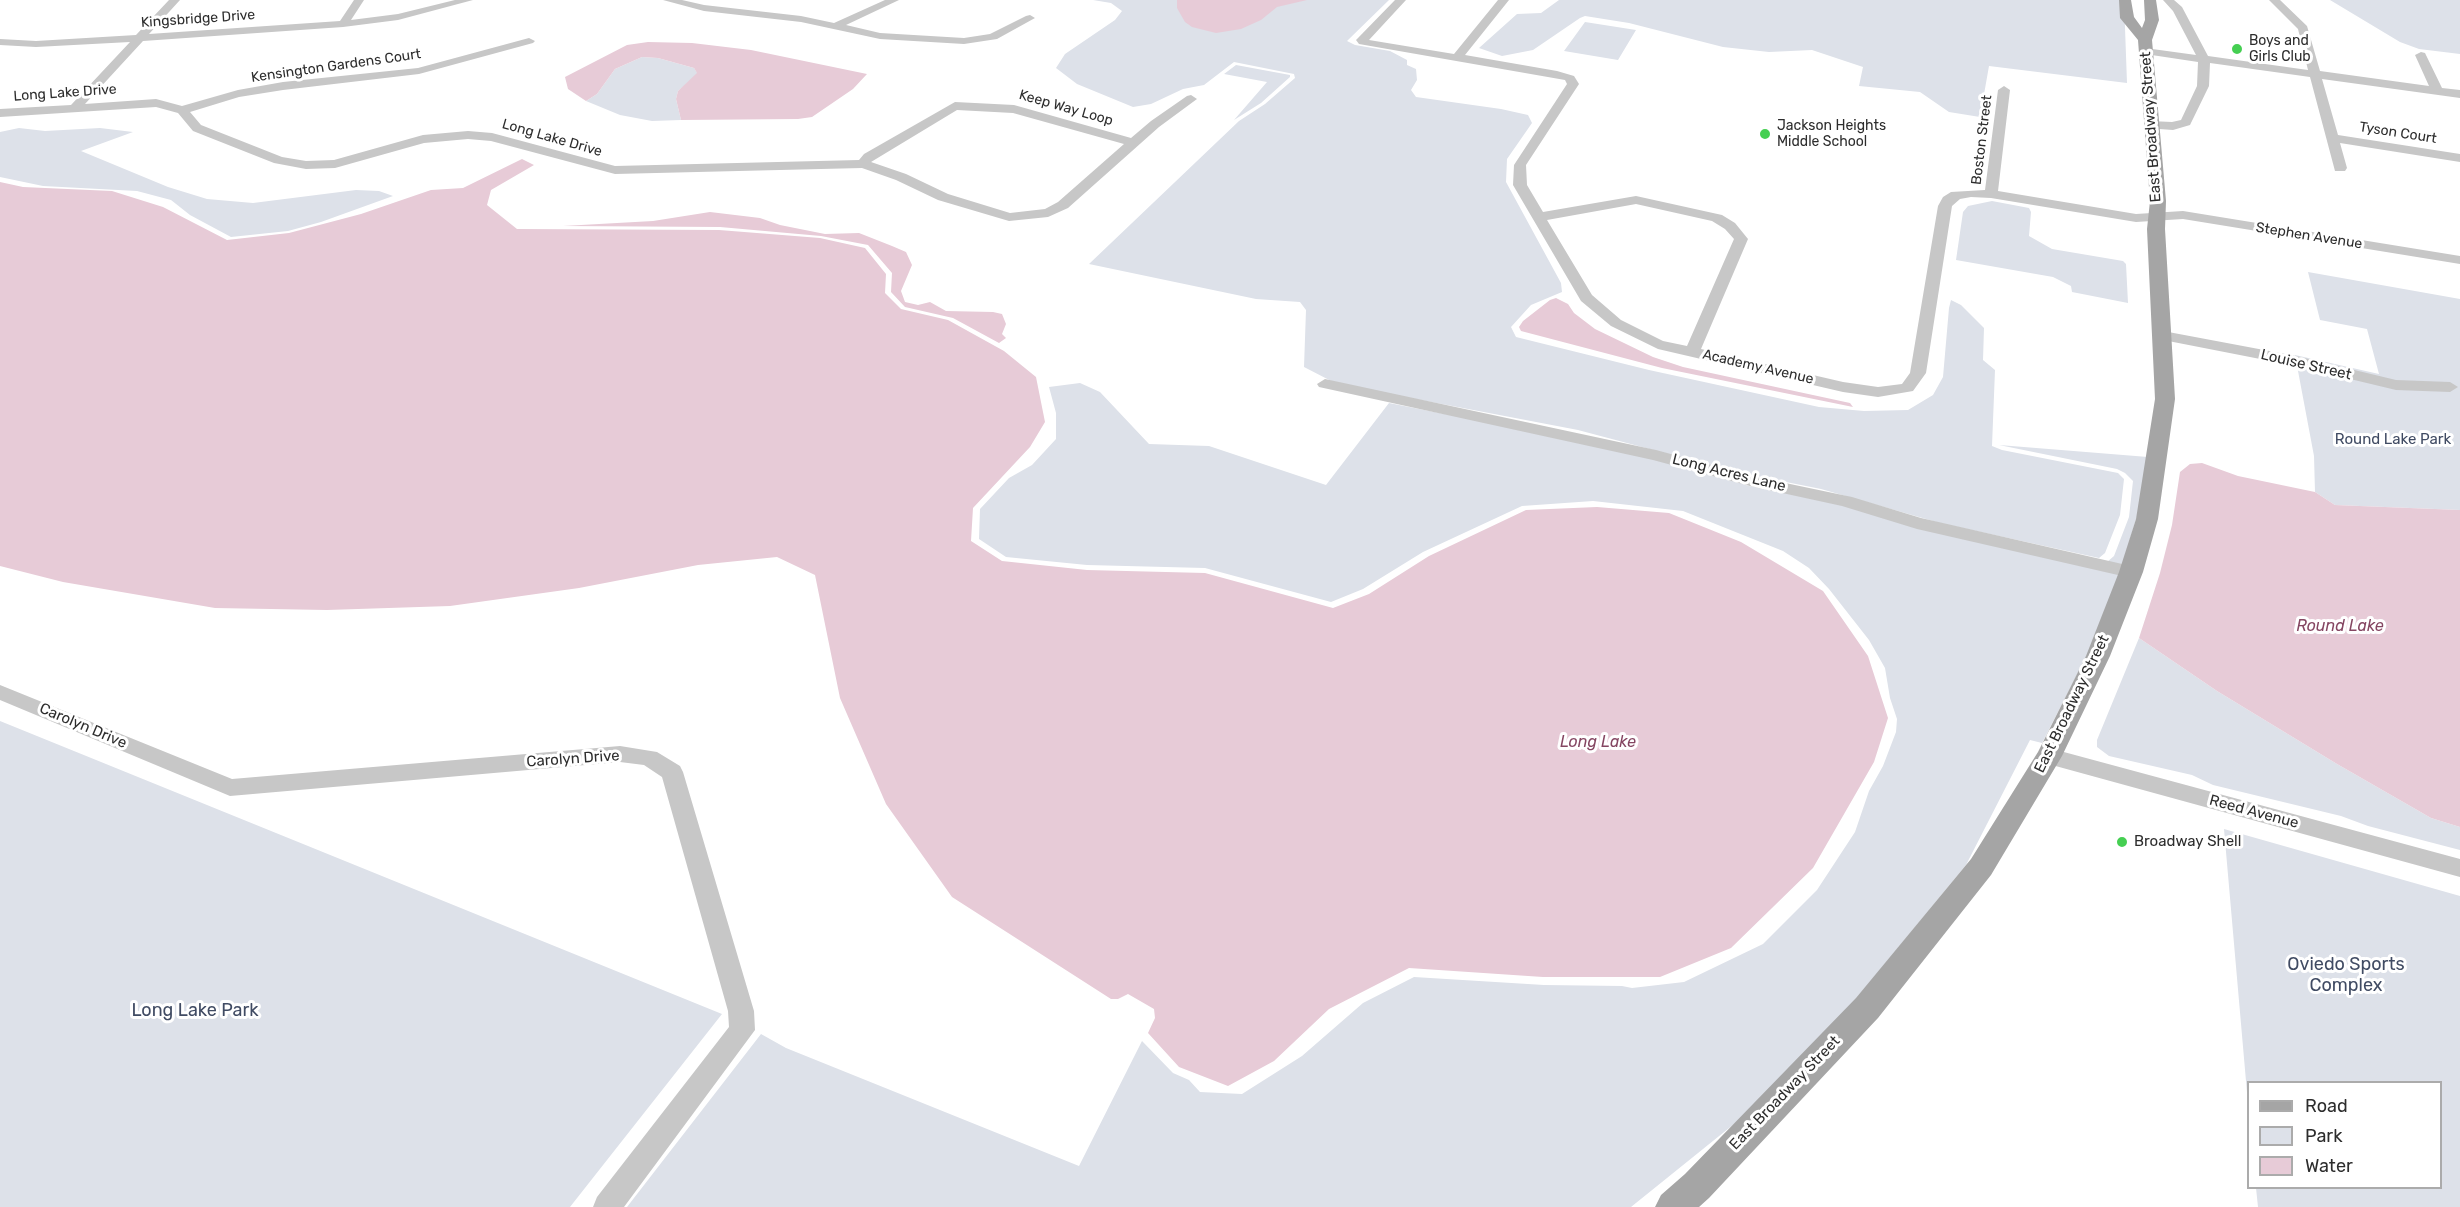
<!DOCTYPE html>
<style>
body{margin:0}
#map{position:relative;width:2460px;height:1207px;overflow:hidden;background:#fff;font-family:Rubik,sans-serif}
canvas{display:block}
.legend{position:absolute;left:2247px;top:1081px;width:195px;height:108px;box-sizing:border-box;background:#fff;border:2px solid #ababab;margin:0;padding:8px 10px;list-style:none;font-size:18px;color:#2d2d2d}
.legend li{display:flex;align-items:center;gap:12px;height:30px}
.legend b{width:30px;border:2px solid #ababab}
</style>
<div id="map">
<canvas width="2460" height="1207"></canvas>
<ul class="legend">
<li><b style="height:8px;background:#a5a5a5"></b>Road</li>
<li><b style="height:16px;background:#dde1e9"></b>Park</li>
<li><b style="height:16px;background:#e7cbd7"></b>Water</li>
</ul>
</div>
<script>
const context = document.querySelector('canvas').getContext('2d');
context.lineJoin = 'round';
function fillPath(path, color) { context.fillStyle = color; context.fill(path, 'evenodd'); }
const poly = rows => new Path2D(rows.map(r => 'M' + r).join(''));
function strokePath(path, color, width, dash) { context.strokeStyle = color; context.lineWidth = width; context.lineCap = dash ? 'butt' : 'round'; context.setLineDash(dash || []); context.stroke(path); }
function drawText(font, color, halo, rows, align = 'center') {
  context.font = font + ' Rubik,sans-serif'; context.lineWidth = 6; context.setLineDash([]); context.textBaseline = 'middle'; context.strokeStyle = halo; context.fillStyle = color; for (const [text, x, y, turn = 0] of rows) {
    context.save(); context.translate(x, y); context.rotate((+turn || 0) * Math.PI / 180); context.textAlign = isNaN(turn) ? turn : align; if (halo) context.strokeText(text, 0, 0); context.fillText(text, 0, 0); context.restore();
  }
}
const green = poly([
 [1093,0,1389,0,1347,41,1355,45,1390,51,1407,60,1407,65,1416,69,1417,80,1411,90,1416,97,1501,109,1528,115,1532,123,1507,159,1506,182,1561,283,1562,292,1531,305,1511,327,1516,337,1649,370,1819,407,1864,411,1908,410,1933,395,1943,377,1949,308,1951,300,1961,305,1984,328,1983,360,1995,370,1992,446,2002,450,2118,473,2124,479,2120,515,2105,553,2099,558,1940,523,1821,489,1736,472,1578,430,1337,384,1304,367,1306,310,1300,302,1256,299,1089,264,1239,121,1265,104,1295,78,1294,74,1234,62,1204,85,1183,89,1151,104,1133,107,1077,84,1056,68,1065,54,1115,20,1122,11,1111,3],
 [1559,0,2124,0,2127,83,1989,66,1980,117,1949,112,1920,92,1859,86,1863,67,1812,50,1769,52,1723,47,1629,23,1585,16,1580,18,1533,50,1502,56,1479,48,1517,14,1541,13],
 [2330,0,2460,0,2460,54,2419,49,2400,42],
 [1585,22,1636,30,1618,60,1564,51],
 [642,57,658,58,694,68,698,74,678,91,676,99,681,120,652,121,620,115,586,101,597,94,615,69],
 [1236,65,1290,75,1290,77,1261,103,1234,120,1267,82,1224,74],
 [19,128,45,131,100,128,133,132,81,151,168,187,207,199,253,203,356,190,379,191,393,196,321,222,288,231,231,237,190,215,171,200,137,191,43,186,0,177,0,132],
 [1992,201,2029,208,2031,212,2029,236,2052,249,2123,261,2126,264,2128,303,2072,292,2071,286,2053,277,1956,260,1963,212,1968,206],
 [2308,272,2460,299,2460,510,2335,505,2315,492,2314,456,2295,355,2379,374,2367,329,2320,320],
 [1080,383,1100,392,1149,444,1209,446,1326,485,1389,403,1551,435,1699,470,1749,486,1815,497,2119,574,2088,653,2042,743,2030,740,1966,865,1855,1000,1739,1120,1631,1207,627,1207,761,1034,786,1048,1079,1166,1142,1041,1173,1073,1189,1080,1200,1092,1242,1094,1302,1056,1363,1003,1414,977,1544,985,1622,986,1632,988,1684,982,1763,944,1817,890,1855,832,1869,791,1883,766,1896,732,1897,719,1890,698,1885,668,1869,640,1829,589,1809,568,1783,551,1683,511,1593,501,1522,506,1423,552,1363,589,1331,602,1205,568,1087,565,1006,557,979,539,980,509,1009,478,1032,465,1056,439,1056,413,1049,387],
 [1999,445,2148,457,2137,516,2122,565,2107,562,2114,556,2129,517,2133,481,2125,473,2117,469],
 [2139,638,2217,691,2337,764,2431,818,2460,827,2460,850,2368,826,2341,816,2213,785,2192,775,2109,756,2097,747,2097,740],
 [0,721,722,1014,570,1207,0,1207],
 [2224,829,2460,896,2460,1207,2258,1207,2256,1188,2440,1188,2440,1082,2248,1082,2248,1104]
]);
const water = poly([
 [1307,0,1277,7,1261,20,1241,29,1216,33,1192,27,1185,22,1177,8,1177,0],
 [648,42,692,43,751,50,867,74,853,89,812,117,798,119,681,120,676,99,678,91,697,73,694,68,658,58,642,57,615,69,597,94,586,101,568,89,565,77,627,45],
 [522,159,534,165,491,190,487,205,517,229,719,230,820,238,865,248,886,274,885,293,901,309,948,320,1004,351,1036,377,1045,422,1030,447,973,508,971,541,1002,561,1087,570,1205,573,1333,608,1369,594,1429,556,1526,510,1597,507,1669,513,1741,542,1823,591,1868,656,1888,718,1874,762,1813,868,1731,948,1660,977,1543,977,1409,968,1329,1009,1274,1061,1228,1086,1179,1067,1148,1033,1155,1018,1154,1009,1128,994,1118,999,1111,999,952,897,886,804,840,698,815,575,777,557,698,565,579,588,450,606,327,610,215,608,63,582,0,566,0,182,23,187,112,191,163,207,227,240,289,233,361,214,431,190,463,188],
 [710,212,760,218,780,225,825,234,859,233,892,246,906,252,912,265,901,291,905,302,918,305,930,302,946,311,993,312,1002,314,1006,324,1002,334,1006,338,999,343,953,318,905,307,891,292,892,273,868,245,821,236,720,227,563,226,653,221],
 [1556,298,1568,304,1574,313,1595,329,1653,357,1683,367,1850,403,1853,407,1662,368,1521,331,1519,327,1523,321,1550,300],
 [2202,463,2238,476,2315,492,2335,505,2460,510,2460,827,2431,818,2337,764,2217,691,2139,638,2160,573,2172,525,2180,472,2190,464]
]);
const minor = poly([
 [169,0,180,0,149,34,340,21,354,0,364,0,351,20,398,14,455,0,473,0,398,20,343,27,143,41,85,104,156,99,182,106,238,90,283,82,418,68,529,38,535,41,533,43,419,74,283,90,239,97,190,112,201,125,282,157,306,161,334,160,423,135,468,131,492,133,615,166,859,160,864,154,955,102,1014,105,1131,138,1151,121,1187,96,1191,95,1197,99,1159,127,1068,208,1048,217,1009,221,938,200,896,180,862,168,615,174,491,141,468,139,424,143,335,168,306,169,274,163,193,131,178,113,156,107,0,117,0,109,71,105,130,42,36,47,0,45,0,39,36,41,136,35,169,0],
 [957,110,1013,113,1124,144,1058,202,1045,209,1010,213,948,194,906,174,871,162,957,110],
 [663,0,682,0,704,5,801,16,834,23,885,0,899,0,846,25,880,33,964,38,990,34,1026,16,1030,15,1035,18,997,39,964,44,880,39,801,22,704,11,663,0],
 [1395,0,1406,0,1369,40,1454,54,1498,0,1509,0,1465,55,1557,71,1574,76,1579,84,1526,165,1527,185,1543,212,1636,196,1722,215,1735,223,1748,239,1701,349,1843,382,1878,387,1902,384,1910,373,1938,206,1943,197,1951,192,1985,190,1998,90,2004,86,2010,90,1998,191,2136,214,2183,211,2460,256,2460,264,2183,219,2136,222,1991,198,1971,197,1960,199,1952,206,1926,373,1913,391,1878,397,1843,392,1658,349,1611,326,1581,301,1513,185,1514,165,1567,84,1565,80,1359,44,1356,40,1358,38,1395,0],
 [1636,204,1712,221,1725,229,1734,239,1687,346,1663,341,1621,320,1592,295,1547,220,1636,204],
 [2163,0,2174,0,2182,7,2208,56,2308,70,2298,29,2269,0,2280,0,2307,26,2320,71,2429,86,2415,55,2421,52,2425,53,2442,88,2460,90,2460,98,2322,79,2338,135,2460,154,2460,162,2340,143,2347,168,2345,171,2335,171,2310,77,2210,63,2209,86,2190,125,2173,130,2146,128,2144,125,2146,122,2150,121,2172,122,2181,120,2197,86,2198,62,2145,54,2139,51,2145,48,2196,55,2173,11,2163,0],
 [2163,331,2296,356,2396,380,2450,382,2458,387,2450,392,2396,390,2296,366,2158,339,2155,336,2158,333,2163,331],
 [1325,379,1656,450,1752,476,1852,497,1921,518,2131,566,2138,568,2141,572,2138,576,2131,578,1917,529,1842,506,1750,486,1653,460,1319,387,1317,384,1325,379],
 [0,685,232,779,620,746,657,752,680,766,683,772,754,1011,755,1030,624,1207,593,1207,597,1197,729,1027,728,1011,662,777,644,765,620,762,230,796,0,700,0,685],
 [2049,748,2460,859,2460,877,2041,762,2038,756,2041,750,2049,748]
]);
const major = poly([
 [2119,0,2131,0,2134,17,2142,28,2145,20,2144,0,2156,0,2159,20,2152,40,2166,201,2165,229,2175,399,2158,519,2143,572,2110,656,2062,756,1991,875,1878,1018,1709,1198,1699,1207,1655,1207,1661,1195,1685,1174,1856,998,1971,859,2038,752,2086,656,2119,572,2136,519,2155,399,2147,229,2150,201,2138,40,2120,18,2119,0]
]);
const markers = [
 [2237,49,6,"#45cf52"],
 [1765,134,6,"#45cf52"],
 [2122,842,6,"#45cf52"]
];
const farStreetnames = [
 ["Kingsbridge Drive",198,19,-4],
 ["Kensington Gardens Court",336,66,-8],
 ["Long Lake Drive",65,93,-4],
 ["Keep Way Loop",1066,108,16],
 ["Tyson Court",2398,133,9],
 ["Long Lake Drive",552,138,16],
 ["Boston Street",1982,140,-83],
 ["Stephen Avenue",2309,236,9],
 ["Academy Avenue",1758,367,13]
];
const farPoinames = [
 ["Boys and",2249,41],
 ["Girls Club",2249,57],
 ["Jackson Heights",1777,126],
 ["Middle School",1777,142]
];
const streetNames = [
 ["East Broadway Street",2151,127,-94],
 ["Louise Street",2306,365,13],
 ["Long Acres Lane",1729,473,14],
 ["East Broadway Street",2072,704,-64],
 ["Carolyn Drive",83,726,23],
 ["Carolyn Drive",573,759,-4],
 ["Reed Avenue",2254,812,15],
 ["East Broadway Street",1785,1093,-46]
];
const parkNames = [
 ["Round Lake Park",2393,440]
];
const poiNames = [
 ["Broadway Shell",2134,842]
];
const waterNames = [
 ["Round Lake",2340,626],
 ["Long Lake",1598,742]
];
const nearParknames = [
 ["Oviedo Sports",2346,965],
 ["Complex",2346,986],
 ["Long Lake Park",195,1011]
];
fillPath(green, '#dde1e9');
fillPath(water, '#e7cbd7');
fillPath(minor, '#c7c7c7');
fillPath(major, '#a5a5a5');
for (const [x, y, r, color] of markers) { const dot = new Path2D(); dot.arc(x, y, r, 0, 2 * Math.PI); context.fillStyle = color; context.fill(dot); strokePath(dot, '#fff', 2); }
drawText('14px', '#2d2d2d', '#fff', farStreetnames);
drawText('14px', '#2d2d2d', '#fff', farPoinames, 'left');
drawText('15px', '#2d2d2d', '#fff', streetNames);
drawText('15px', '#404b63', '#fff', parkNames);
drawText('15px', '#2d2d2d', '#fff', poiNames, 'left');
drawText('italic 16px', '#854662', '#fff', waterNames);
drawText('18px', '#404b63', '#fff', nearParknames);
</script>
